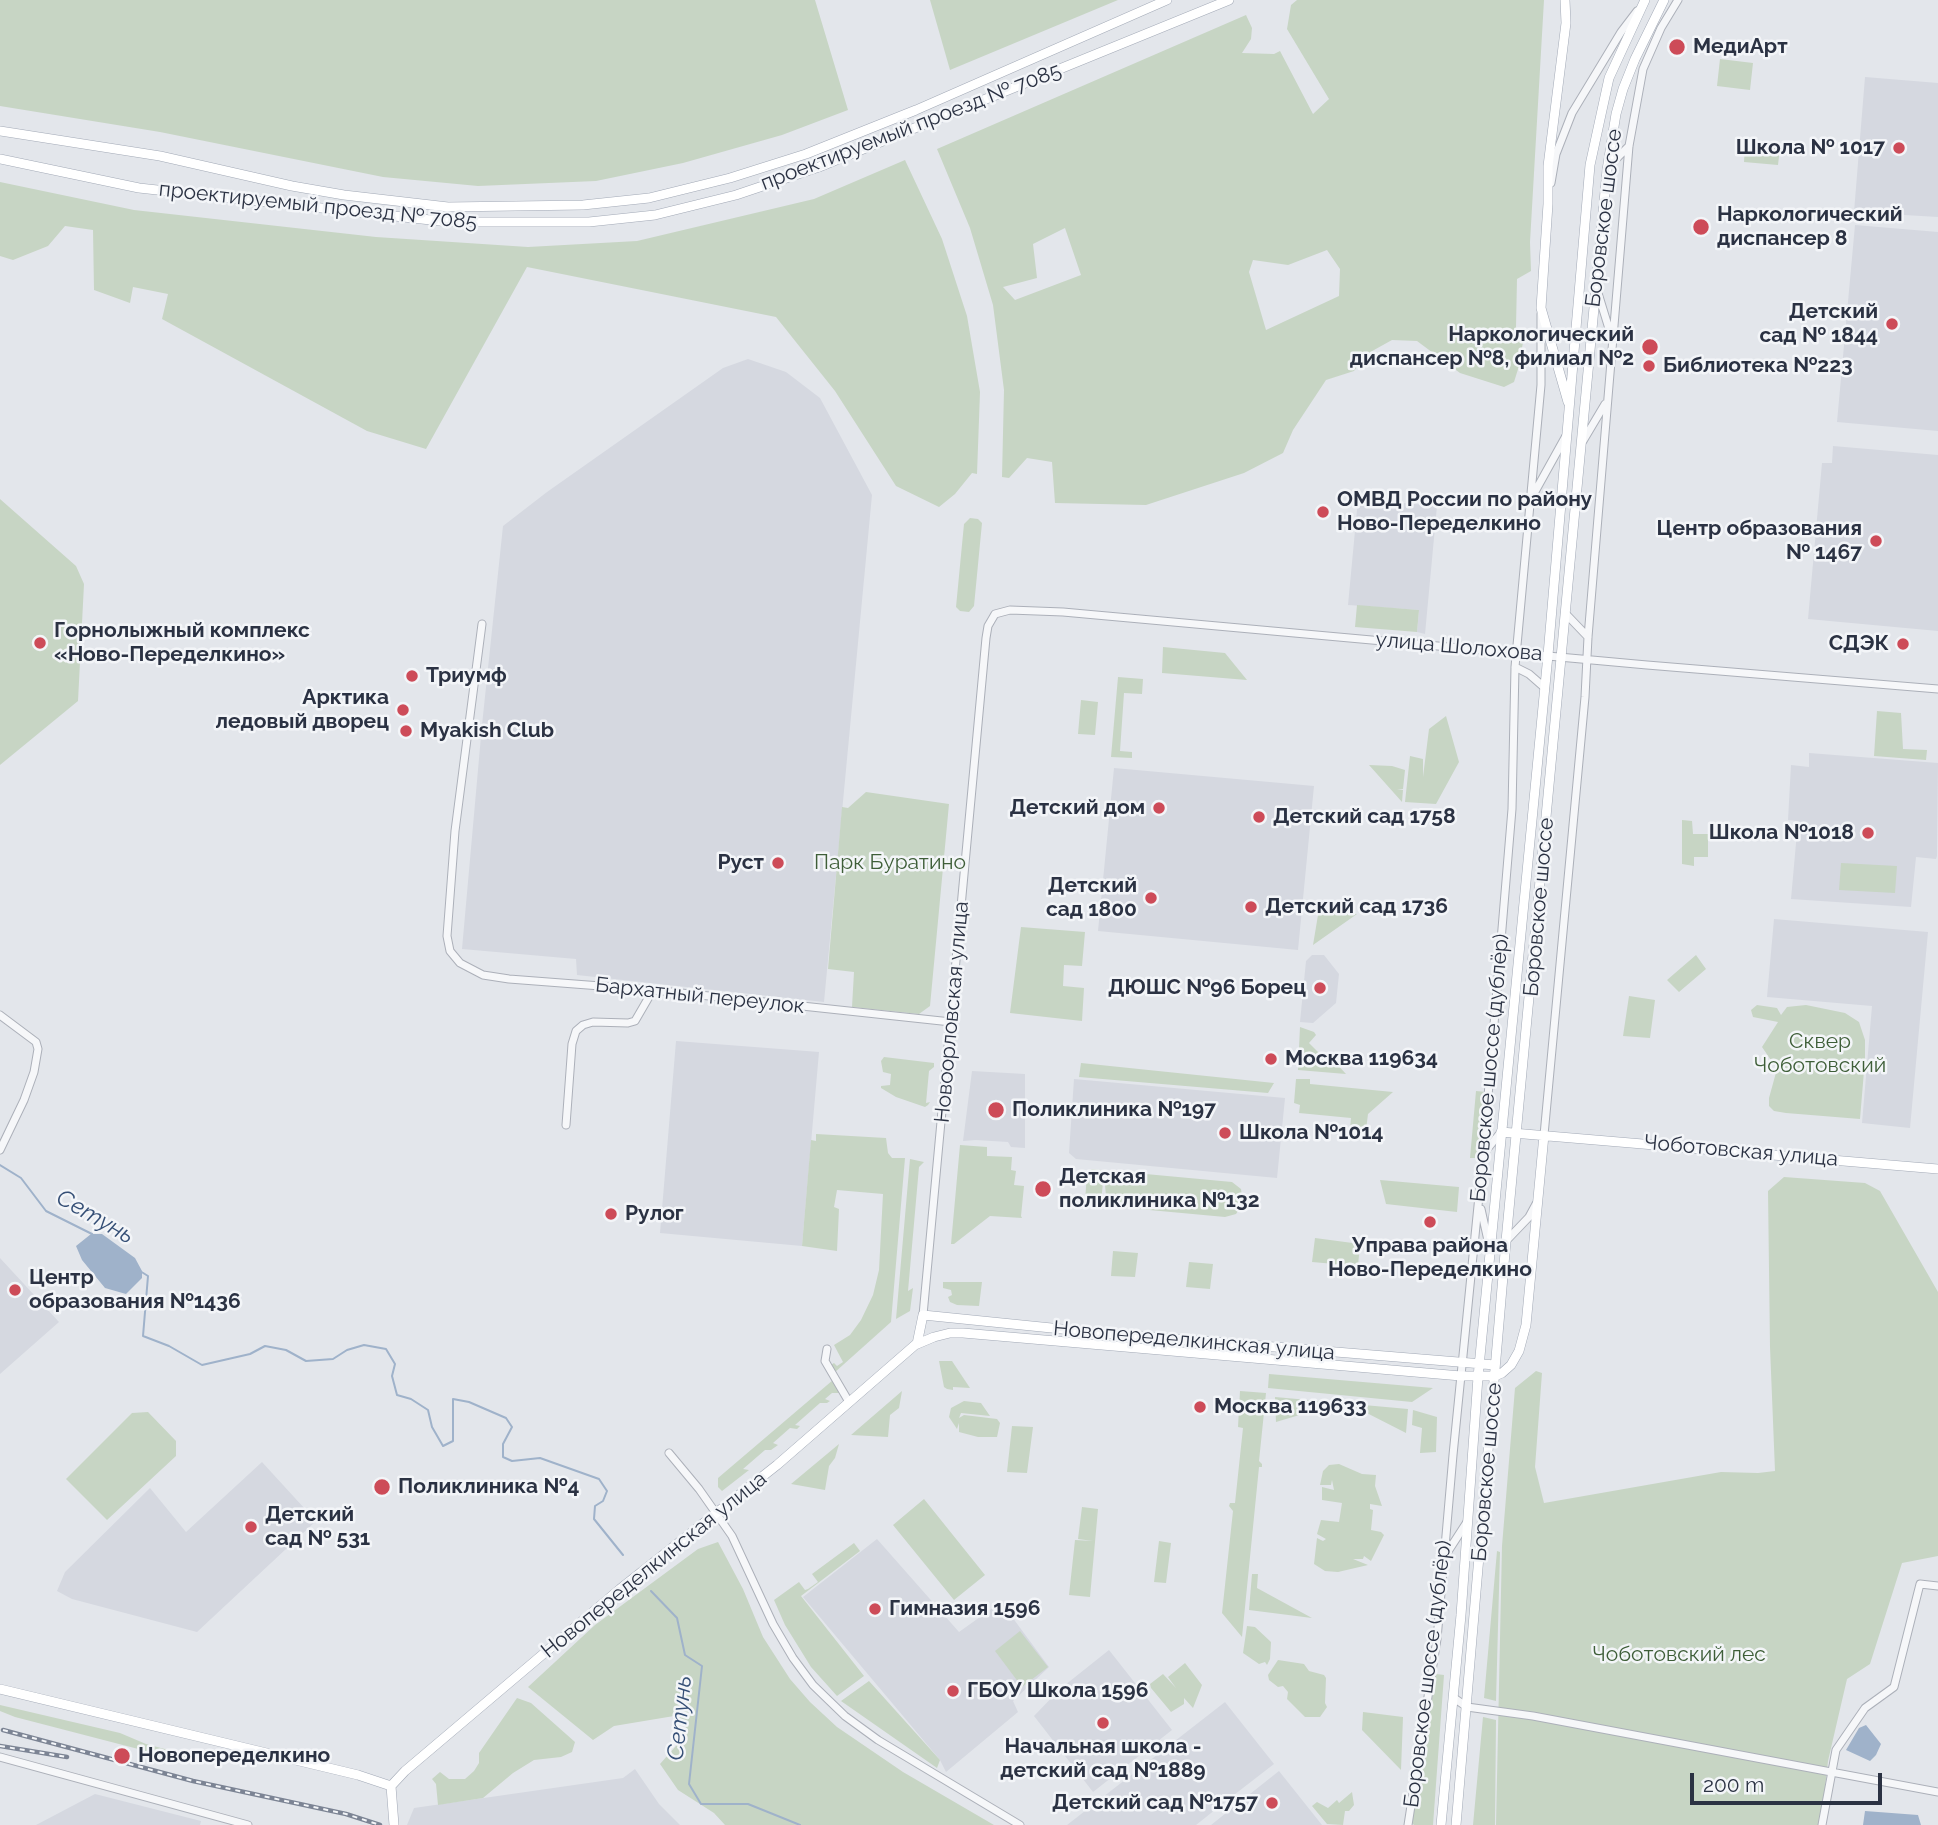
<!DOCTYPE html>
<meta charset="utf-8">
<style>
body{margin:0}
#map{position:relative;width:1938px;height:1825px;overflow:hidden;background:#e3e6eb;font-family:Raleway,sans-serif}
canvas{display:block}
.scale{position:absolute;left:1690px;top:1773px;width:192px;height:32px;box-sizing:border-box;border:4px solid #2b3243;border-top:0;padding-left:9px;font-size:21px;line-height:24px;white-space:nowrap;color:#2b3243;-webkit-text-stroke:5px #f3f5f8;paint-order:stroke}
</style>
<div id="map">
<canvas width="1938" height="1825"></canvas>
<div class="scale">200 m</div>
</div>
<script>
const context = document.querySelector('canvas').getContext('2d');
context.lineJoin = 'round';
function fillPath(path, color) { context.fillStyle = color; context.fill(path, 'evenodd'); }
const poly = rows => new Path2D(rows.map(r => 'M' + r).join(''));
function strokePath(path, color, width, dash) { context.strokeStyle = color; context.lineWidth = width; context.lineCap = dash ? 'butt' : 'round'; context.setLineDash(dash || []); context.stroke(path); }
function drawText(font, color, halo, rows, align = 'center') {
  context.font = font + ' Raleway,sans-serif'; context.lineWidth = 5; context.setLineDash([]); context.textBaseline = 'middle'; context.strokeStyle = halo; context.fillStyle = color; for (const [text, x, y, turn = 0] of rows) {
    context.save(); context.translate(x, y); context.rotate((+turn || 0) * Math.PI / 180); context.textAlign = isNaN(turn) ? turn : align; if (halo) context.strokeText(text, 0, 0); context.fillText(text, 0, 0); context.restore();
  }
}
const built = poly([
 [1865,77,1938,83,1938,217,1854,212],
 [1855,225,1938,232,1938,431,1837,422],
 [748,359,786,372,820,398,872,495,824,1002,577,975,576,959,462,949,482,725,503,526,547,492,723,368],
 [1833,446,1938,455,1938,631,1808,619,1822,463,1832,463],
 [1358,499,1437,506,1425,634,1417,632,1419,610,1348,605],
 [1809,753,1938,763,1937,856,1936,859,1916,857,1911,907,1791,899,1798,821,1788,820,1791,765,1809,767],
 [1114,768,1314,786,1298,950,1098,931],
 [1774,919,1928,932,1910,1128,1862,1123,1872,1006,1767,997],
 [1312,955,1324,955,1339,974,1336,1003,1313,1023,1300,1022,1306,961],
 [676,1041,819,1052,802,1246,660,1233],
 [972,1071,1025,1074,1025,1148,1011,1147,1008,1142,976,1140,963,1141],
 [1074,1079,1285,1098,1277,1178,1076,1159,1069,1153],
 [0,1258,59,1322,0,1374],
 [262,1462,316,1521,197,1632,72,1599,57,1591,65,1572,150,1488,186,1532],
 [877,1539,959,1632,1001,1602,1049,1667,1013,1701,1018,1712,946,1772,940,1760,803,1597],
 [1109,1650,1172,1730,1093,1792,1034,1716,1060,1689],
 [1225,1702,1274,1764,1230,1798,1196,1825,1067,1825],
 [635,1769,659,1804,680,1825,407,1825,414,1808,623,1778],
 [1279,1771,1322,1825,1211,1825,1255,1790],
 [95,1794,201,1821,200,1825,36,1825]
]);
const green = poly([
 [0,0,815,0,848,110,782,135,683,163,596,181,478,186,383,177,160,132,0,106],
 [930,0,1118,0,950,70],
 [1297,0,1544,0,1530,242,1531,271,1517,279,1516,327,1523,342,1519,366,1514,382,1504,387,1460,373,1417,341,1392,340,1365,355,1354,371,1326,380,1293,430,1283,453,1244,473,1146,505,1055,503,1052,462,1027,458,1009,478,1002,477,1004,390,993,305,970,228,937,149,1246,15,1252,28,1251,39,1242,53,1274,54,1280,51,1313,114,1329,99,1287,29,1291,5],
 [1065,228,1081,275,1015,300,1003,287,1037,278,1033,244],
 [1327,250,1340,269,1339,296,1266,330,1249,272,1253,260,1288,265],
 [1720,59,1753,63,1750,90,1717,86],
 [1745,145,1780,148,1778,165,1744,162],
 [905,160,942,239,967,316,980,392,977,474,972,473,955,494,939,507,896,486,835,391,776,317,527,267,426,449,367,431,162,319,168,294,133,287,130,303,94,290,93,230,65,226,48,246,13,260,0,256,0,182,134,210,376,237,528,247,637,241,814,199],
 [0,499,76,566,84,584,78,701,0,765],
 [970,518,978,519,982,523,974,606,969,612,960,611,956,607,964,524],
 [1357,605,1419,610,1417,632,1355,627],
 [1163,647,1225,653,1247,680,1162,673],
 [1118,677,1143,679,1142,694,1124,693,1120,751,1132,752,1132,758,1111,757],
 [1081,700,1098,702,1095,735,1078,734],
 [1877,711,1901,713,1903,749,1927,750,1926,760,1874,756],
 [1446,716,1459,762,1436,804,1405,802,1410,756,1423,759,1423,777,1429,729],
 [1369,765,1392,766,1405,770,1403,789,1397,789,1403,790,1402,802],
 [866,792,949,804,930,1006,919,1014,852,1007,854,972,828,969,842,807,848,808],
 [1682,820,1692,821,1693,834,1708,834,1708,857,1694,857,1694,866,1682,864],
 [1841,863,1897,866,1895,893,1839,890],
 [1319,909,1357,914,1313,945],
 [1021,927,1085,932,1082,966,1064,965,1063,986,1084,988,1082,1021,1010,1013],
 [1696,955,1706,969,1679,992,1667,980],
 [1629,996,1655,1000,1650,1038,1623,1036],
 [1757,1005,1777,1008,1781,1015,1787,1007,1806,1005,1845,1013,1859,1022,1865,1040,1865,1059,1860,1119,1786,1113,1774,1111,1769,1106,1769,1098,1777,1069,1762,1047,1778,1022,1753,1017,1751,1010],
 [1300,1027,1314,1032,1316,1035,1309,1043,1330,1064,1334,1061,1346,1074,1298,1070],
 [884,1057,934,1063,934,1067,929,1071,926,1103,930,1102,928,1105,925,1107,896,1097,881,1088,881,1086,890,1085,891,1074,883,1072,881,1061],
 [1081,1063,1274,1083,1268,1093,1079,1077],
 [1296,1079,1310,1079,1310,1084,1393,1092,1368,1114,1366,1130,1350,1129,1351,1118,1299,1113,1300,1105,1294,1103],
 [1476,1091,1486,1092,1482,1147,1475,1158,1470,1158],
 [816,1134,886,1138,888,1153,892,1158,905,1158,891,1322,834,1373,829,1366,834,1363,837,1366,843,1362,834,1345,850,1335,861,1320,873,1295,879,1270,883,1194,837,1190,834,1207,839,1209,837,1251,802,1246,811,1140,816,1141],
 [960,1145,987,1147,987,1156,1012,1157,1011,1170,1016,1171,1014,1185,1024,1186,1021,1216,1022,1218,990,1216,954,1244,951,1244],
 [910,1159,924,1162,919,1167,908,1291,913,1288,910,1311,896,1319],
 [1092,1169,1101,1170,1104,1173,1101,1202,1098,1207,1087,1205,1085,1202,1087,1172],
 [1124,1172,1232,1182,1241,1189,1243,1204,1236,1214,1225,1217,1117,1207,1110,1203,1106,1196,1105,1185,1112,1175],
 [1784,1177,1865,1183,1880,1191,1938,1292,1938,1556,1902,1563,1870,1664,1847,1679,1828,1761,1821,1825,1496,1825,1502,1546,1515,1388,1536,1371,1542,1373,1535,1467,1544,1503,1721,1472,1758,1473,1775,1471,1770,1347,1768,1191],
 [1380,1180,1459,1187,1457,1212,1386,1204],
 [1315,1238,1360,1244,1358,1266,1312,1262],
 [1113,1251,1138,1253,1135,1277,1111,1276],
 [1189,1262,1213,1264,1210,1289,1186,1287],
 [943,1282,982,1282,979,1306,957,1305,950,1302,948,1297,952,1295,951,1290,943,1288],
 [939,1361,952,1361,970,1388,953,1387,953,1390,947,1389,944,1387],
 [1269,1374,1433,1388,1412,1402,1268,1388],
 [833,1380,840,1391,838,1393,832,1393,825,1399,830,1401,827,1403,820,1403,795,1425,800,1426,797,1429,790,1428,773,1443,778,1445,771,1450,765,1450,743,1469,749,1470,722,1491,718,1487,718,1478],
 [902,1391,899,1408,890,1415,888,1437,851,1435],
 [1240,1391,1266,1393,1259,1461,1262,1464,1262,1467,1259,1467,1242,1637,1222,1613,1233,1511,1229,1506,1230,1503,1235,1503,1243,1428,1238,1427],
 [1275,1397,1408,1409,1406,1433,1355,1407,1341,1405,1323,1408,1276,1422],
 [964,1401,981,1403,990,1416,961,1413,959,1418,964,1415,997,1419,1000,1423,997,1437,978,1437,959,1432,959,1423,957,1429,949,1417,951,1408],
 [1413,1410,1437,1417,1436,1452,1420,1453,1422,1428,1412,1425],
 [148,1412,176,1441,176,1456,107,1520,66,1479,132,1413],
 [1012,1426,1033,1427,1027,1473,1007,1472],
 [839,1444,835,1458,829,1466,825,1490,791,1484],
 [1339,1464,1362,1474,1376,1475,1375,1486,1382,1506,1370,1504,1370,1509,1373,1510,1371,1530,1381,1532,1384,1535,1371,1561,1364,1556,1363,1559,1353,1559,1368,1565,1338,1572,1325,1571,1314,1564,1317,1538,1323,1541,1326,1539,1317,1534,1321,1520,1339,1522,1342,1503,1322,1500,1322,1487,1334,1490,1332,1480,1331,1485,1320,1485,1323,1471,1329,1465],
 [924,1499,985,1575,954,1600,893,1525],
 [1082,1507,1098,1509,1090,1597,1069,1595,1075,1540,1093,1541,1078,1539],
 [1159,1541,1171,1543,1166,1583,1154,1582],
 [718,1542,743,1589,763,1637,790,1679,810,1702,837,1727,903,1772,994,1825,725,1825,714,1813,678,1790,660,1764,683,1738,687,1723,674,1716,614,1726,593,1740,528,1687,595,1625,698,1549],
 [854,1543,860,1551,801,1596,864,1676,837,1696,811,1667,785,1625,774,1600,799,1582,805,1590,808,1589,818,1582,812,1574],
 [1497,1551,1500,1552,1496,1701,1484,1698],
 [1252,1574,1258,1574,1257,1588,1312,1618,1249,1610],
 [1247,1626,1255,1627,1271,1642,1270,1659,1267,1665,1265,1662,1259,1664,1243,1653],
 [1020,1631,1048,1667,1022,1687,995,1651],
 [1278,1660,1304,1664,1309,1671,1324,1675,1326,1678,1325,1703,1327,1707,1320,1717,1305,1717,1287,1699,1288,1692,1283,1686,1278,1687,1269,1680,1268,1675],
 [1185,1663,1202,1685,1193,1708,1184,1698,1184,1704,1171,1712,1151,1688,1150,1684,1163,1674,1176,1688,1168,1677],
 [1436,1674,1444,1675,1433,1825,1414,1825,1412,1823],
 [869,1681,940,1760,937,1768,841,1701],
 [517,1698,531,1703,575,1742,572,1752,561,1757,534,1760,513,1773,483,1798,438,1805,436,1784,432,1779,440,1772,449,1779,465,1779,474,1771,479,1763,479,1753],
 [0,1705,120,1733,146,1744,198,1758,196,1764,15,1717,0,1711],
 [1363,1712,1403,1717,1401,1770,1362,1730],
 [1483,1717,1496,1720,1495,1825,1473,1825],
 [1352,1792,1354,1805,1349,1811,1345,1811,1343,1825,1327,1824,1312,1806,1317,1802,1328,1808,1337,1800,1339,1803]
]);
const water = poly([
 [91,1234,102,1234,135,1258,142,1271,142,1278,126,1294,105,1288,82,1260,76,1246],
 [1866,1725,1881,1744,1876,1755,1870,1761,1846,1750,1859,1728],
 [1865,1811,1918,1815,1921,1825,1863,1825]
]);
const stream = poly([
 [0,1165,21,1178,46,1211,92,1234],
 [140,1271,148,1276,143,1336,169,1346,202,1365,250,1354,265,1346,286,1350,306,1361,333,1359,347,1350,364,1345,386,1349,395,1364,392,1376,397,1395,411,1399,428,1410,432,1427,443,1446,453,1441,453,1399,469,1402,506,1418,512,1427,503,1444,503,1457,512,1461,540,1458,599,1479,607,1491,603,1501,595,1506,594,1519,623,1555],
 [651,1591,677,1618,685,1655,702,1666,689,1784,701,1804,748,1804,800,1825]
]);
const minor = poly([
 [1609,166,1629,146],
 [1551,183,1556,154,1572,113,1621,32,1637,11],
 [1598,293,1610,332],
 [1583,441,1605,404],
 [1532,497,1567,434],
 [1565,613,1588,637],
 [482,624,455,831,447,936,450,951,460,963,483,975,509,979,653,990,951,1022],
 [1515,667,1529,674,1545,688],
 [0,1015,36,1042,38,1049,34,1072,24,1100,0,1150],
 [566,1125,572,1044,576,1031,583,1025,593,1022,628,1023,635,1021,653,990],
 [1544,1135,1585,697,1588,637,1629,146,1643,69,1661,28,1678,0],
 [1484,1153,1501,1132],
 [1481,1209,1489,1245],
 [1507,1240,1529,1217,1536,1204],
 [923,1315,986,638,988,626,995,614,1010,610,1063,612,1647,665,1938,689],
 [827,1349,825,1361,849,1402],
 [669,1453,699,1489,732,1536,773,1624,793,1658,813,1685,845,1716,878,1740,1020,1825],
 [1445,1556,1467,1522],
 [1454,1698,1467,1707,1533,1716,1938,1792],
 [0,1757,248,1825],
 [1408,1825,1437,1639,1453,1455,1483,1156,1512,809,1515,667,1541,385,1541,314],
 [1822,1825,1836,1750,1865,1708,1894,1687,1920,1584,1938,1586]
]);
const major = poly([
 [1565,0,1566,23,1548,166,1548,204,1541,308,1568,402],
 [0,131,160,156,292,186,344,195,448,207,583,205,649,198,730,178,806,154,916,110,1167,0],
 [0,159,139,188,449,222,589,222,655,215,736,195,819,167,1229,0],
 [1501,1132,1938,1169],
 [917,1344,923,1315,1091,1332,1495,1365],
 [0,1689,358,1775,391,1786],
 [391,1786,405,1771,620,1589,777,1465,915,1345,934,1337,950,1333,963,1333,1461,1376,1495,1376,1502,1373,1511,1365,1519,1351,1526,1325,1544,1135],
 [391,1786,394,1825],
 [1441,1825,1461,1615,1478,1377,1548,655,1590,165,1609,78,1645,0],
 [1456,1825,1506,1241,1607,170,1616,114,1623,89,1635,59,1664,0]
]);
const rail = poly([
 [3,1730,193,1781,346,1814,380,1825],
 [0,1746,67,1757]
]);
const markers = [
 [1677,47,9,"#cd4b58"],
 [1899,148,7,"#cd4b58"],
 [1701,227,9,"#cd4b58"],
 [1892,324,7,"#cd4b58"],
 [1650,347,9,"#cd4b58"],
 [1649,366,7,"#cd4b58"],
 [1323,512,7,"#cd4b58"],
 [1876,541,7,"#cd4b58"],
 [40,643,7,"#cd4b58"],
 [1903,644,7,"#cd4b58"],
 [412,676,7,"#cd4b58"],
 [403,710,7,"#cd4b58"],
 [406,731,7,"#cd4b58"],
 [1159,808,7,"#cd4b58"],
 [1259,817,7,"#cd4b58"],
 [1868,833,7,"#cd4b58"],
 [778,863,7,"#cd4b58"],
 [1151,898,7,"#cd4b58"],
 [1251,907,7,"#cd4b58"],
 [1320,988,7,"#cd4b58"],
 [1271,1059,7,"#cd4b58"],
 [996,1110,9,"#cd4b58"],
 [1225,1133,7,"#cd4b58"],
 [1043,1189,9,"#cd4b58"],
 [611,1214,7,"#cd4b58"],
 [1430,1222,7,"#cd4b58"],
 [15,1290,7,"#cd4b58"],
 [1200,1407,7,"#cd4b58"],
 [382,1487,9,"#cd4b58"],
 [251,1527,7,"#cd4b58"],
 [875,1609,7,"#cd4b58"],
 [953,1691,7,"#cd4b58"],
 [1103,1723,7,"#cd4b58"],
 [122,1756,9,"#cd4b58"],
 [1272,1803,7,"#cd4b58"]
];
const poiNames = [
 ["МедиАрт",1693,47],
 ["Школа № 1017",1885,148,"right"],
 ["Наркологический",1717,215],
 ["диспансер 8",1717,239],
 ["Детский",1878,312,"right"],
 ["сад № 1844",1878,336,"right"],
 ["Наркологический",1634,335,"right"],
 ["диспансер №8, филиал №2",1634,359,"right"],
 ["Библиотека №223",1663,366],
 ["ОМВД России по району",1337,500],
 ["Ново-Переделкино",1337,524],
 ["Центр образования",1862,529,"right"],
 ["№ 1467",1862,553,"right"],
 ["Горнолыжный комплекс",54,631],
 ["«Ново-Переделкино»",54,655],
 ["СДЭК",1889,644,"right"],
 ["Триумф",426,676],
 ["Арктика",389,698,"right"],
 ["ледовый дворец",389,722,"right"],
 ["Myakish Club",420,731],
 ["Детский дом",1145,808,"right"],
 ["Детский сад 1758",1273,817],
 ["Школа №1018",1854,833,"right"],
 ["Руст",764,863,"right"],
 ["Детский",1137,886,"right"],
 ["сад 1800",1137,910,"right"],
 ["Детский сад 1736",1265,907],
 ["ДЮШС №96 Борец",1306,988,"right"],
 ["Москва 119634",1285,1059],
 ["Поликлиника №197",1012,1110],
 ["Школа №1014",1239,1133],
 ["Детская",1059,1177],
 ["поликлиника №132",1059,1201],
 ["Рулог",625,1214],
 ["Управа района",1430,1246,"center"],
 ["Ново-Переделкино",1430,1270,"center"],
 ["Центр",29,1278],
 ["образования №1436",29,1302],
 ["Москва 119633",1214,1407],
 ["Поликлиника №4",398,1487],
 ["Детский",265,1515],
 ["сад № 531",265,1539],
 ["Гимназия 1596",889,1609],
 ["ГБОУ Школа 1596",967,1691],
 ["Начальная школа -",1103,1747,"center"],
 ["детский сад №1889",1103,1771,"center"],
 ["Новопеределкино",138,1756],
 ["Детский сад №1757",1258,1803,"right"]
];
const streetNames = [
 ["проектируемый проезд № 7085",911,127,-21],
 ["проектируемый проезд № 7085",318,206,6],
 ["Боровское шоссе",1604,218,-83],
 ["улица Шолохова",1459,647,5],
 ["Боровское шоссе",1539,907,-85],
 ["Бархатный переулок",700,996,6],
 ["Новоорловская улица",952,1012,-85],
 ["Боровское шоссе (дублёр)",1490,1068,-85],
 ["Чоботовская улица",1741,1151,5],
 ["Новопеределкинская улица",1194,1341,5],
 ["Боровское шоссе",1487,1472,-85],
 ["Новопеределкинская улица",654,1565,-39],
 ["Боровское шоссе (дублёр)",1428,1674,-83]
];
const parkNames = [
 ["Парк Буратино",890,863],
 ["Сквер",1820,1042],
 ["Чоботовский",1820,1066],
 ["Чоботовский лес",1679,1655]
];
const waterNames = [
 ["Сетунь",95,1217,30],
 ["Сетунь",680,1718,-84]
];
fillPath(built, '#d5d8e0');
fillPath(green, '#c7d5c4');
fillPath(water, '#9fb2ca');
strokePath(stream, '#9fb2ca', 2);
strokePath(minor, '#acb0b9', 9);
strokePath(major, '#a2a9b6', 10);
strokePath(minor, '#f6f7f9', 7);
strokePath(major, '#fff', 9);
strokePath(rail, '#7c8494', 4.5);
strokePath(rail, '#f3f5f8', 2, [5]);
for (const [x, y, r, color] of markers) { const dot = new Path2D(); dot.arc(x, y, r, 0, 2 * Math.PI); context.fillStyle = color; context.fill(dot); strokePath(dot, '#f3f5f8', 2.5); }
drawText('bold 21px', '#2b3243', '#f3f5f8', poiNames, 'left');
drawText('21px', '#2b3243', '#f3f5f8', streetNames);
drawText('21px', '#3e5e38', '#f3f5f8', parkNames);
drawText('italic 23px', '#354f76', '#f3f5f8', waterNames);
</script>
